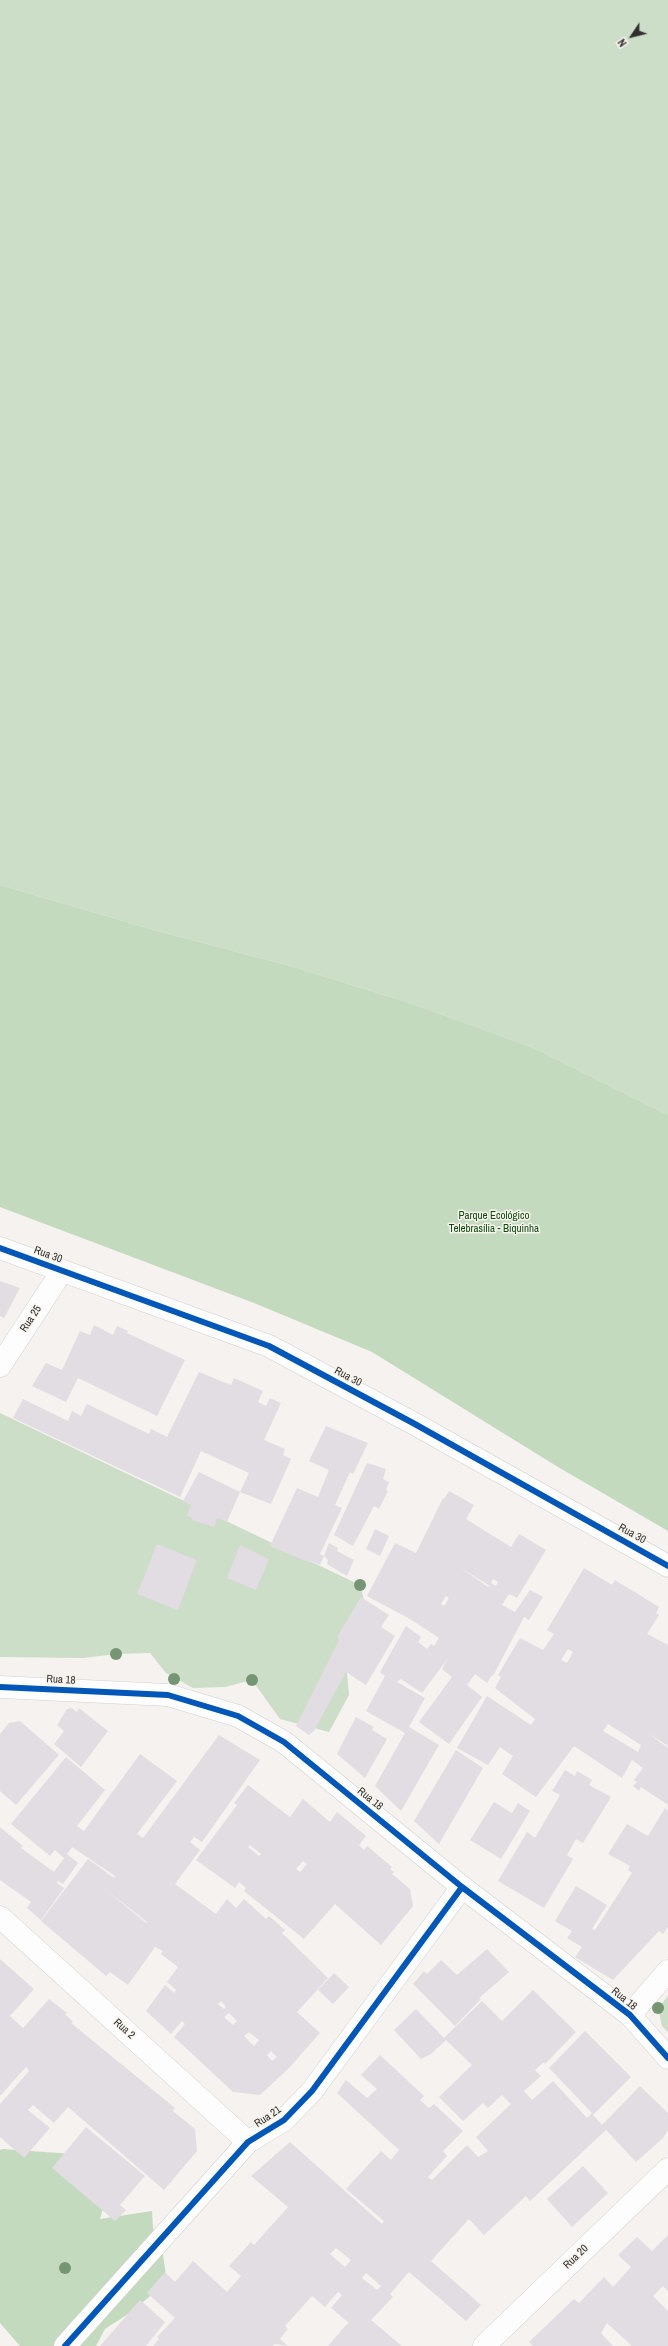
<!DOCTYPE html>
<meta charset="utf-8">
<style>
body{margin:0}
#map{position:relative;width:668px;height:2346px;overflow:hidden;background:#f5f2ef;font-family:"Archivo Narrow",sans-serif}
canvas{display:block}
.north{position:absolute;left:612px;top:16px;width:40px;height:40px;-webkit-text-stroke:3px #f7f3ed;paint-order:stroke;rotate:235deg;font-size:11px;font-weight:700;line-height:16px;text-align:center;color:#31302e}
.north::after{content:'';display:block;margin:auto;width:14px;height:18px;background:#31302e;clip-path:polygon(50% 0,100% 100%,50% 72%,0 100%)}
</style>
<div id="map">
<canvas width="668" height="2346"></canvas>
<div class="north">N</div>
</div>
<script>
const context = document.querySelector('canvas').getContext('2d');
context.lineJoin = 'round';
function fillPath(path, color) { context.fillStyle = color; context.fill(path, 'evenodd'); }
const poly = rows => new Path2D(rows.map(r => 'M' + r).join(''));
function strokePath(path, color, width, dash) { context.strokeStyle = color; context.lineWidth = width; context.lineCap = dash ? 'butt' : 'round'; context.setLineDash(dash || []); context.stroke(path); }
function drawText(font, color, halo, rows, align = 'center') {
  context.font = font + ' "Archivo Narrow",sans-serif'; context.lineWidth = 3; context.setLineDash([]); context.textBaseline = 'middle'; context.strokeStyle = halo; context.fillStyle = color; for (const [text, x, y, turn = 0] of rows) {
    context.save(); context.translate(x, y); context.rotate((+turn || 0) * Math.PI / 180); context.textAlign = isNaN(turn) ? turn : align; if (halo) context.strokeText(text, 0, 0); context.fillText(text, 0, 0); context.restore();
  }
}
const green = poly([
 [0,0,668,0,668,1115,534,1048,413,1004,287,965,161,932,0,885],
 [0,1413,360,1585,372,1631,346,1663,349,1695,329,1732,280,1719,252,1680,225,1687,193,1688,166,1673,150,1653,116,1654,83,1658,0,1657],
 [668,1996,668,2032,662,2026,658,2008]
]);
const forest = poly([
 [0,885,161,932,287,965,413,1004,534,1048,668,1115,668,1531,558,1467,372,1352,254,1303,0,1207],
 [3,2149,72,2154,103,2208,100,2219,152,2211,153,2228,162,2248,167,2282,131,2312,105,2329,96,2346,20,2346,0,2323,0,2150]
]);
const building = poly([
 [0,1281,20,1288,4,1318,0,1316],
 [94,1325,113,1335,117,1326,128,1331,127,1333,185,1360,157,1416,78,1378,66,1402,32,1386,46,1363,62,1370,80,1331,90,1335],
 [199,1372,231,1385,234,1378,263,1391,258,1402,266,1406,270,1398,281,1403,264,1440,285,1449,283,1455,291,1459,271,1504,240,1492,249,1473,201,1451,180,1497,13,1418,23,1399,68,1421,72,1411,81,1416,87,1404,149,1434,151,1429,167,1437],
 [326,1426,368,1443,353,1474,350,1472,335,1505,342,1508,320,1554,324,1556,329,1543,338,1548,337,1551,354,1560,347,1576,327,1564,328,1560,324,1556,320,1565,311,1561,310,1563,270,1546,297,1488,318,1497,329,1470,309,1461],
 [367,1463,386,1469,383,1479,389,1482,386,1490,388,1491,379,1509,374,1506,353,1546,334,1535],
 [199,1472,240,1492,227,1522,217,1518,214,1527,192,1520,192,1518,187,1516,191,1505,183,1501],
 [449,1491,474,1505,466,1519,511,1547,519,1534,546,1550,517,1598,509,1594,502,1605,515,1612,530,1590,543,1597,529,1620,524,1617,493,1676,492,1675,487,1683,475,1674,467,1685,482,1697,449,1744,419,1722,452,1677,442,1669,448,1658,422,1693,401,1679,397,1682,425,1698,409,1727,439,1745,401,1811,375,1786,405,1733,366,1711,385,1676,380,1672,406,1626,421,1637,418,1642,427,1649,431,1644,434,1646,439,1638,410,1619,367,1596,395,1543,416,1553,443,1498,444,1499],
 [461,1568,490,1586,488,1587],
 [493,1579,498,1582,496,1586,491,1583],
 [446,1596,449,1598,444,1606,441,1604],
 [375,1529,389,1536,380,1556,366,1549],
 [157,1544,197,1560,178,1610,137,1594],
 [240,1545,269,1559,256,1590,227,1578],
 [584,1568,612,1585,615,1580,659,1607,656,1613,659,1615,647,1634,668,1645,668,1746,648,1733,668,1748,668,1805,641,1787,639,1791,633,1786,637,1782,634,1780,643,1768,632,1760,622,1778,574,1746,536,1797,502,1774,513,1756,500,1747,488,1765,457,1748,487,1696,531,1725,535,1719,495,1688,501,1677,498,1675,520,1638,543,1650,554,1634,547,1630],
 [568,1649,573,1652,567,1663,561,1660],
 [608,1724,641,1745,638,1752,603,1731],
 [361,1597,389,1615,381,1627,395,1636,366,1685,346,1672,314,1731,309,1735,296,1726,339,1640,337,1637],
 [72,1708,77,1712,79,1708,108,1731,81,1767,54,1744,64,1731,57,1725,67,1709],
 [356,1717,374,1727,372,1730,387,1739,365,1778,337,1754],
 [20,1721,59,1755,16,1805,0,1791,0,1734,9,1723],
 [219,1735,260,1760,202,1842,194,1837,190,1842,200,1850,175,1884,216,1914,227,1899,236,1908,244,1899,266,1919,269,1916,285,1930,282,1933,328,1978,297,2012,320,2033,289,2068,260,2095,233,2092,174,2037,185,2024,182,2021,171,2034,146,2011,165,1985,174,1993,176,1990,167,1982,178,1967,161,1954,163,1951,155,1947,128,1985,110,1972,106,1976,41,1921,88,1859,114,1878,115,1876,72,1847,67,1854,78,1863,63,1884,58,1881,57,1883,64,1888,41,1920,27,1908,31,1902,0,1880,0,1827,23,1846,21,1848,54,1872,64,1858,55,1850,50,1856,11,1824,66,1757,105,1790,77,1826,84,1831,140,1754,177,1781,137,1834,143,1838],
 [105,1889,147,1922,146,1923],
 [221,2001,226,2007,224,2009,218,2004],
 [229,2013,237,2021,233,2025,224,2017],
 [249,2032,259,2040,254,2046,244,2036],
 [271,2051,277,2057,272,2061,267,2055],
 [456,1750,483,1768,439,1844,414,1821],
 [565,1770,575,1776,577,1771,592,1780,589,1785,611,1797,583,1843,576,1839,567,1855,573,1859,544,1908,498,1881,527,1832,535,1838,560,1795,552,1791],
 [248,1785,290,1817,303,1799,330,1822,337,1812,366,1836,359,1845,364,1850,367,1846,392,1867,390,1869,394,1872,392,1874,410,1889,413,1906,381,1945,335,1904,304,1939,244,1891,246,1888,239,1882,235,1888,196,1860,237,1805,234,1803],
 [250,1845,261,1854,259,1856,248,1847],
 [303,1861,307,1864,300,1872,296,1869],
 [494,1802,512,1813,518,1803,530,1811,501,1859,470,1840],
 [665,1808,668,1811,668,1927,663,1934,659,1931,613,1980,575,1957,582,1947,567,1938,572,1931,555,1921,576,1886,607,1905,592,1929,595,1930,632,1873,628,1870,630,1866,608,1854,627,1824,648,1836],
 [487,1949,509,1972,479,1998,481,1999,455,2026,413,1984,424,1971,427,1974,441,1960,457,1975],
 [0,1959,34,1989,10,2016,23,2028,49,1999,67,2013,65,2014,73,2022,71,2023,175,2108,173,2111,195,2129,197,2151,164,2190,68,2107,54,2123,33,2105,28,2110,50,2128,24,2158,0,2137,0,2104,29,2071,26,2067,0,2096],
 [334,1973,349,1987,333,2004,318,1990],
 [533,1990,576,2032,545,2064,544,2062,535,2070,541,2076,524,2091,532,2100,553,2081,587,2118,592,2113,549,2068,585,2031,631,2077,593,2115,602,2125,640,2086,668,2113,668,2130,663,2138,636,2162,606,2130,530,2201,526,2196,484,2235,469,2219,431,2261,481,2305,466,2321,409,2272,390,2294,393,2297,371,2320,402,2346,328,2346,346,2325,349,2323,331,2308,342,2295,338,2292,325,2307,312,2296,285,2326,288,2329,280,2339,288,2346,275,2344,273,2346,153,2346,159,2339,157,2337,175,2318,147,2293,165,2272,175,2282,193,2261,227,2292,241,2276,229,2266,251,2242,254,2245,288,2207,251,2176,290,2142,382,2224,384,2221,346,2189,381,2151,391,2160,399,2150,337,2093,346,2080,367,2098,377,2089,361,2075,380,2055,424,2096,420,2100,429,2108,434,2104,463,2131,443,2151,447,2156,428,2177,432,2180,467,2145,478,2157,488,2151,476,2137,511,2104,502,2095,488,2108,483,2103,463,2121,439,2097,472,2065,446,2040,431,2054,421,2059,394,2030,416,2009,444,2038,482,2001,502,2021],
 [336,2248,351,2260,345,2267,330,2254],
 [366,2273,381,2286,377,2290,362,2278],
 [86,2127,145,2176,120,2205,126,2210,115,2221,52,2168],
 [583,2166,608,2193,572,2227,547,2199],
 [668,2235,668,2291,663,2286,653,2296,668,2311,668,2346,632,2346,607,2323,601,2333,613,2346,533,2346,529,2342,574,2299,579,2303,604,2277,613,2287,631,2267,618,2255,637,2237,652,2251],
 [140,2300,165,2322,146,2346,100,2346]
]);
const minor = poly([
 [0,1248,269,1346,413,1423,668,1566],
 [0,1366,62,1271],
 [0,1687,168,1695,238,1716,284,1742,462,1887,630,2015,668,2058],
 [0,1917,248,2142],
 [630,2015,668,1971],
 [65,2346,248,2142,284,2120,312,2091,462,1887],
 [484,2346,668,2169]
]);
const cycleway = poly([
 [0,1248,269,1346,413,1423,668,1566],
 [0,1687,168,1695,238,1716,284,1742,462,1887,630,2015,668,2058],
 [65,2346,248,2142,284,2120,312,2091,462,1887]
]);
const trees = [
 [360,1585],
 [116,1654],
 [174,1679],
 [252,1680],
 [658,2008],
 [65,2268]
];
const parkNames = [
 ["Parque Ecológico",494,1216],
 ["Telebrasília - Biquinha",494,1229]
];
const streetNames = [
 ["Rua 30",48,1255,20],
 ["Rua 25",31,1319,-57],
 ["Rua 30",348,1377,28],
 ["Rua 30",632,1534,29],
 ["Rua 18",61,1680,3],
 ["Rua 18",370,1799,39],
 ["Rua 18",624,1999,39],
 ["Rua 2",124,2029,42],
 ["Rua 21",268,2117,-34],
 ["Rua 20",576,2257,-44]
];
fillPath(green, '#ccddc8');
fillPath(forest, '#c4dabf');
fillPath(building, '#e2dde2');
strokePath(minor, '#d2d0ce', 23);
strokePath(minor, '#fefdfd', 22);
strokePath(cycleway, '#0057b8', 6);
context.fillStyle = '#759573';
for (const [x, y] of trees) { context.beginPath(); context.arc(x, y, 6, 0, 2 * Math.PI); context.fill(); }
drawText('11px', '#0c490d', '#f7f3ed', parkNames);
drawText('11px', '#31302e', '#f7f3ed', streetNames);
</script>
